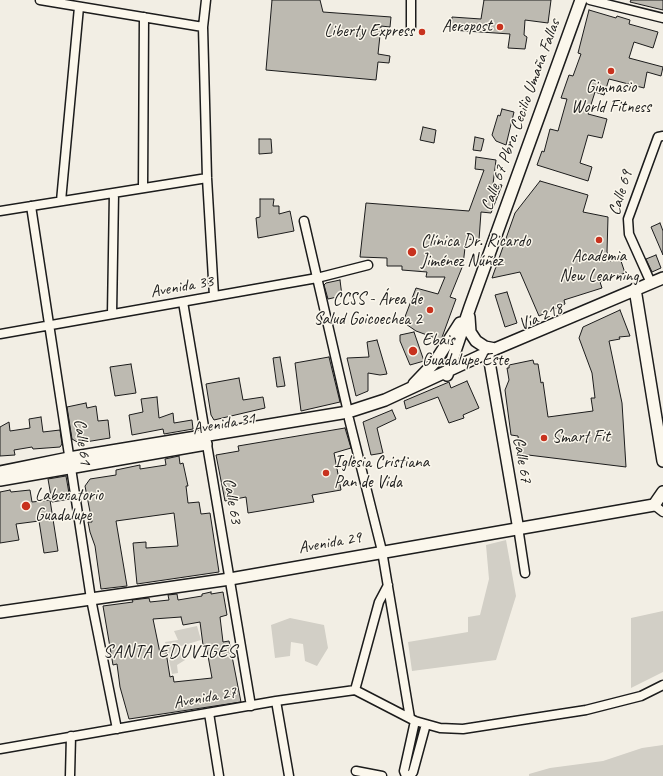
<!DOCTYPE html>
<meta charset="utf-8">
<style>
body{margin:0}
canvas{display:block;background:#f2eee4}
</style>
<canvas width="663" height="776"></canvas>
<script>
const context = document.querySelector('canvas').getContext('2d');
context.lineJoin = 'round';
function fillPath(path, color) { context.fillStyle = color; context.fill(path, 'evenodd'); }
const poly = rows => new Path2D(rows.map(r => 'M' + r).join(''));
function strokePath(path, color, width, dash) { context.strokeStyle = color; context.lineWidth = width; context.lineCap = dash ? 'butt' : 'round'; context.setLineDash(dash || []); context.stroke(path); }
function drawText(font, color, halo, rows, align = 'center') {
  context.font = font + ' Caveat,sans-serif'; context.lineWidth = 3; context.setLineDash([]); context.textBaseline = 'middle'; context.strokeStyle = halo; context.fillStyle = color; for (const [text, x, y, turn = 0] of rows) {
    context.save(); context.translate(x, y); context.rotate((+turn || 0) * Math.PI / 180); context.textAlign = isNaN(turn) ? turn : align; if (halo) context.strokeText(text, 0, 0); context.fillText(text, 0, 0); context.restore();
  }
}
const green = poly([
 [506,540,516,596,496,660,412,671,408,642,468,632,468,617,480,615,489,579,486,545],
 [663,611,663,672,631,688,631,618],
 [290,618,324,625,328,648,317,666,305,661,303,644,291,642,290,656,275,658,271,625],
 [197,626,201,640,181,646,185,660,177,665,178,673,172,674,165,642,178,640,174,631],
 [663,745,663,776,529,776,529,774,550,768,603,761,642,748]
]);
const building = poly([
 [272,0,320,0,323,12,391,17,390,27,381,26,378,54,390,56,389,63,378,62,376,80,266,70,272,0],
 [484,0,551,0,548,23,525,20,524,35,527,37,525,49,508,48,510,34,451,30,452,17,481,19,484,0],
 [631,0,663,0,663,10,630,2,631,0],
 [589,10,616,18,617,16,630,20,629,24,658,32,653,48,634,42,629,58,663,67,661,76,647,72,644,88,609,79,604,95,595,92,588,114,607,119,602,138,588,135,580,163,592,167,588,181,537,165,542,151,544,152,550,129,558,131,567,99,561,98,569,75,573,76,581,54,578,53,589,10],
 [502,109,514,112,506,145,496,141,492,135,498,115,500,116,502,109],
 [423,127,436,130,434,143,420,140,423,127],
 [475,137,484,139,481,151,473,150,475,137],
 [259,139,271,139,272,153,259,154,259,139],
 [476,157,496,160,493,184,502,185,491,213,481,212,479,240,466,239,463,265,450,297,456,299,441,340,416,331,403,322,416,288,438,294,445,277,426,277,427,272,402,270,402,266,387,266,387,258,360,257,366,203,469,211,484,170,475,169,476,157],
 [540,181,588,195,583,212,608,217,607,252,610,261,620,258,625,273,600,282,602,288,564,300,565,304,539,316,520,272,492,278,515,213,540,181],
 [260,199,274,199,273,206,279,206,279,214,290,211,294,231,258,238,256,218,260,217,260,199],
 [660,223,663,231,663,255,651,227,660,223],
 [656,255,661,268,652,272,646,259,656,255],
 [340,280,342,296,328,299,324,285,326,283,340,280],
 [507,292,517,323,505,327,495,295,507,292],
 [620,310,630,336,619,337,620,339,609,341,622,403,626,467,520,454,518,436,511,435,505,390,509,380,507,368,509,368,509,365,533,360,534,364,538,364,541,383,543,382,548,417,593,411,591,398,595,398,592,373,579,338,583,327,620,310],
 [414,332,424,361,410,365,400,341,400,335,414,332],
 [377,340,387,374,380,375,368,373,368,391,356,396,347,358,369,357,367,342,377,340],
 [280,357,285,386,277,387,273,358,280,357],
 [329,357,340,402,301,411,295,363,329,357],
 [131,364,136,393,115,396,110,367,131,364],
 [239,378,243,400,263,397,265,408,214,420,211,415,206,384,239,378],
 [467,381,479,408,463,415,464,418,449,423,438,397,406,409,404,401,449,382,451,388,467,381],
 [157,397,159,418,173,413,174,423,192,420,193,429,164,434,163,429,132,435,129,415,143,412,141,399,157,397],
 [86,403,87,408,96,406,98,421,108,420,110,438,79,443,72,439,67,407,86,403],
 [392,410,396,419,377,428,383,453,371,455,363,422,392,410],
 [41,417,43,432,60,430,62,444,60,447,33,449,32,447,14,450,15,455,0,456,0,427,9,422,10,431,30,428,29,419,41,417],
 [345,428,351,448,334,453,341,490,312,495,314,502,248,513,246,497,225,501,216,455,239,451,238,446,345,428],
 [179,456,180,464,183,463,188,486,186,486,188,503,199,502,201,514,210,513,219,572,137,584,133,543,146,542,146,548,178,546,174,513,116,521,127,586,101,589,95,546,90,532,88,522,92,522,85,486,90,479,116,475,116,470,140,465,140,469,166,465,165,459,179,456],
 [66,476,70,499,52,502,48,479,66,476],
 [10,490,11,492,30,490,32,502,50,500,58,551,44,553,39,521,16,524,19,540,0,543,0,492,10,490],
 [211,592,211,594,223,592,227,615,220,617,223,642,229,641,241,702,129,719,120,687,117,664,113,665,103,606,133,602,132,600,149,598,150,602,169,600,168,595,177,594,178,600,202,596,202,594,211,592],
 [181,617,183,625,200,622,203,645,206,645,212,678,174,682,173,676,170,677,166,652,160,653,153,619,181,617]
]);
const minor = poly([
 [40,0,203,27],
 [206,0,203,27,207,178,214,296],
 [411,0,411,27],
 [590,0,663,18],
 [143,188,144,17],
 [61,201,79,7],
 [31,206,91,599,117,729],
 [0,211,207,178],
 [304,221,348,412],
 [651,283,629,234,628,219,658,137,663,136],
 [183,302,251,706],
 [112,314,114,193],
 [0,334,317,278,368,265],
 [349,419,382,551,410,718],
 [654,505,663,512],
 [518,527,525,573],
 [355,690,379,602,388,585],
 [276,701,289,776],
 [209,713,219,776],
 [0,749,276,701,355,690,415,721,440,728,463,729,586,710,641,696,663,685],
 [356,771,382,776],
 [70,776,71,736],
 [406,776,404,771,415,721],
 [410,776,413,772,426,724]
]);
const tertiary = poly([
 [488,353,518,527]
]);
const secondary = poly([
 [635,289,663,461],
 [469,317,470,332,476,341,485,347,495,349],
 [447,375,470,307,581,0],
 [414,384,435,362,460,323],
 [0,472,69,458,348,412,385,400,495,349,663,278],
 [0,480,206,444],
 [0,612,230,579,654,505,663,492]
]);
const markers = [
 [500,27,4,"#c8321e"],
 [422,32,4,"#c8321e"],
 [611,71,4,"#c8321e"],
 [599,240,4,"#c8321e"],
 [412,252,5,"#c8321e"],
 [430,310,4,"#c8321e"],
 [413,351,5,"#c8321e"],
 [544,438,4,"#c8321e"],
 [326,473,4,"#c8321e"],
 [26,506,5,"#c8321e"]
];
const poiNames = [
 ["Aeropost",492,27,"right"],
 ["Liberty Express",414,32,"right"],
 ["Gimnasio",611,88,"center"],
 ["World Fitness",611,108,"center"],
 ["Clínica Dr. Ricardo",421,242],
 ["Jiménez Núñez",421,262],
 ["Academia",599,257,"center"],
 ["New Learning",599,277,"center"],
 ["CCSS - Área de",422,300,"right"],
 ["Salud Goicoechea 2",422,320,"right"],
 ["Ebais",422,341],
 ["Guadalupe Este",422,361],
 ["Smart Fit",552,438],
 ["Iglesia Cristiana",334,463],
 ["Pan de Vida",334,483],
 ["Laboratorio",35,496],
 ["Guadalupe",35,516]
];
const streetNames = [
 ["Calle 67 Pbro. Cecilio Umaña Fallas",521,115,-70],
 ["Calle 69",621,193,-73],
 ["Avenida 33",182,287,-10],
 ["Vía 218",541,317,-23],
 ["Avenida 31",224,424,-10],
 ["Calle 61",82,442,82],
 ["Calle 67",522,460,80],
 ["Calle 63",232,501,80],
 ["Avenida 29",330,543,-10],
 ["Avenida 27",205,698,-10]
];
const neighbourhoodNames = [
 ["SANTA EDUVIGES",170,652]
];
fillPath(green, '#d2cfc6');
fillPath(building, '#bdbab1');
strokePath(building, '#1c1c1c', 1);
strokePath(minor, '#1c1c1c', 11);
strokePath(tertiary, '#1c1c1c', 13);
strokePath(secondary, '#1c1c1c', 14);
strokePath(minor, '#fbf7ec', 8);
strokePath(tertiary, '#fbf7ec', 10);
strokePath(secondary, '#fbf7ec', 11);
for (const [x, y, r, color] of markers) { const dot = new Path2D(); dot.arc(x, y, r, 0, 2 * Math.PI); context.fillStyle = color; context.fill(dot); strokePath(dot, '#fbf7ec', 1.5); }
drawText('17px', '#1c1c1c', '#fbf7ec', poiNames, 'left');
drawText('17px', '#1c1c1c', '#fbf7ec', streetNames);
context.letterSpacing = '1px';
drawText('18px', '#1c1c1c', '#fbf7ec', neighbourhoodNames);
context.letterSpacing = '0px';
</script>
